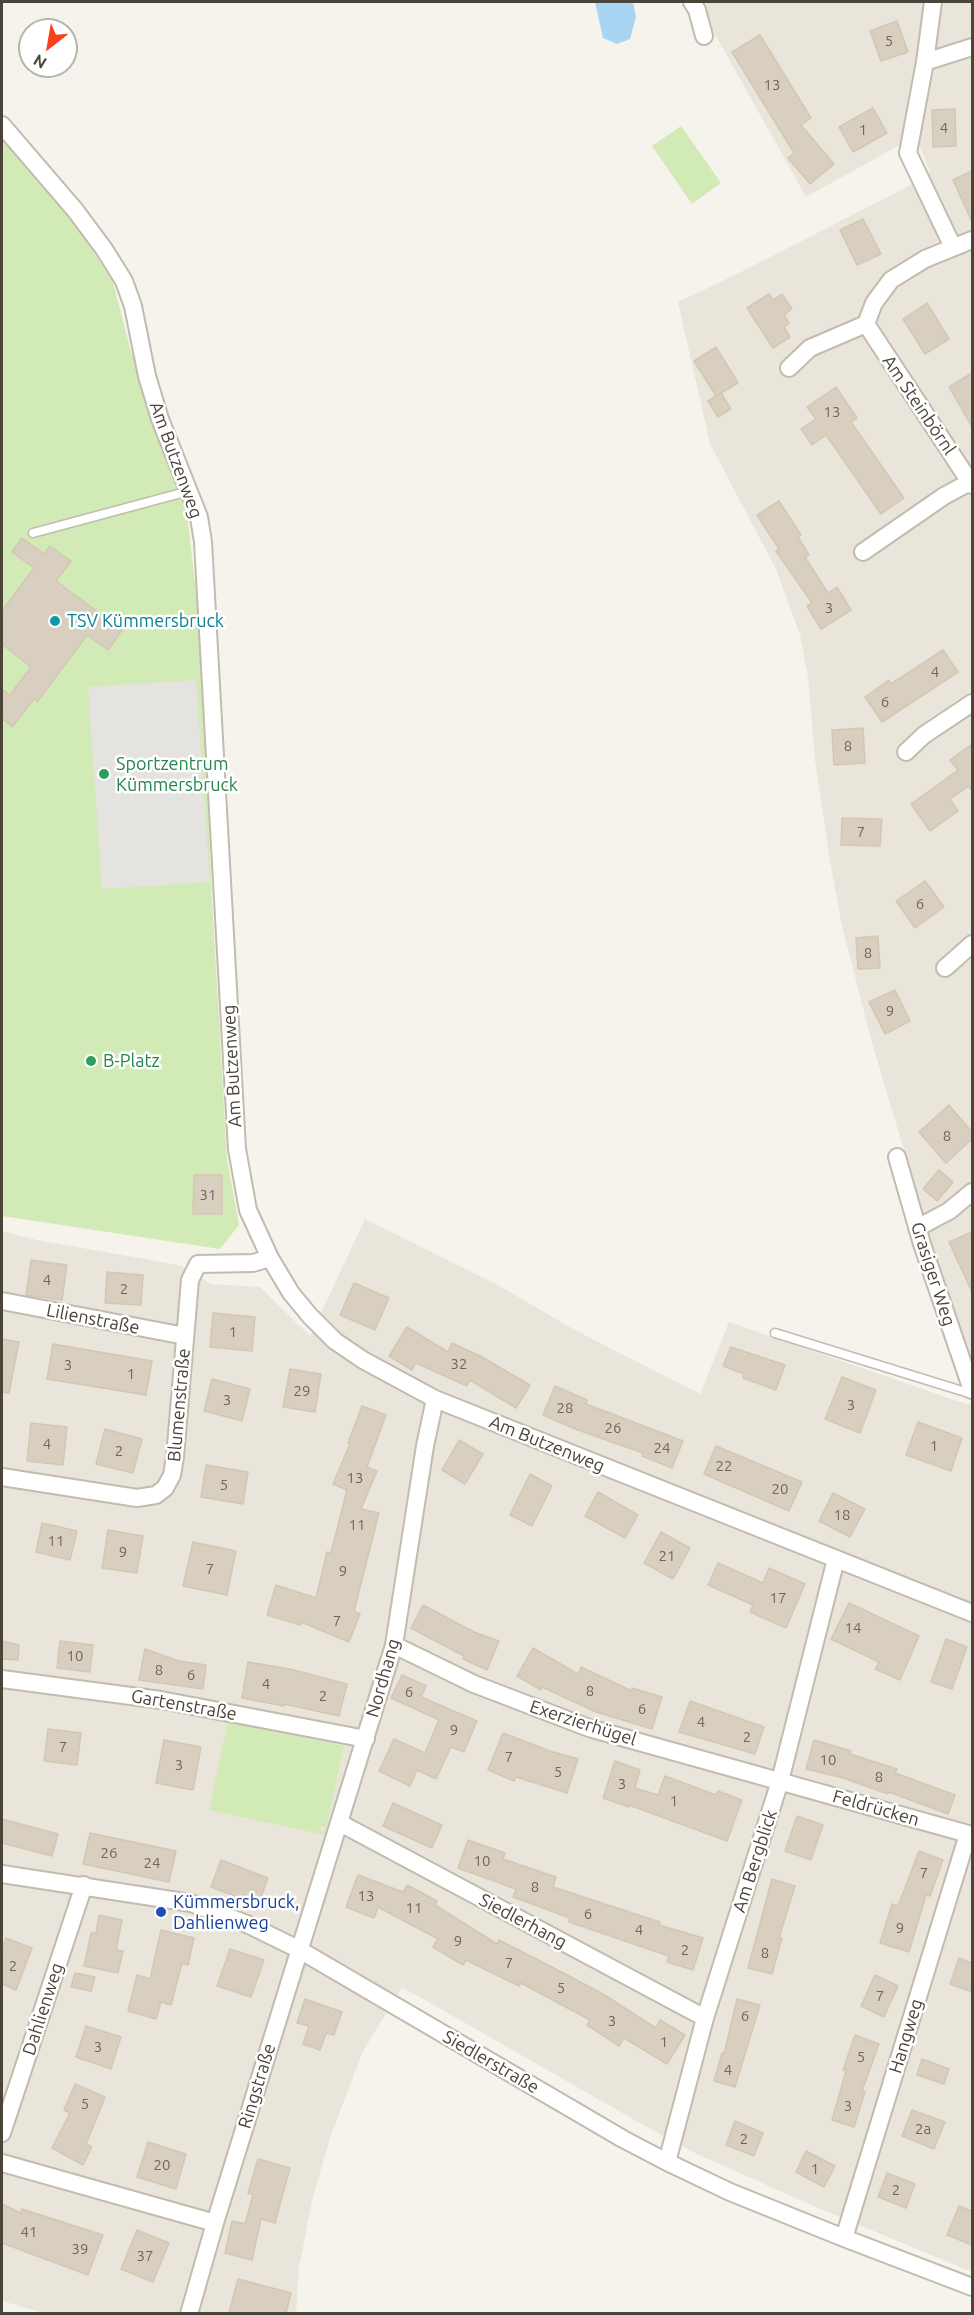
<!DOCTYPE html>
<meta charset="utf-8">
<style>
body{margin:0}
#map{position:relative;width:974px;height:2315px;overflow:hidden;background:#f6f3ec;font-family:Ubuntu,sans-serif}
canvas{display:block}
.frame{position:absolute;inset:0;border:3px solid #4b4439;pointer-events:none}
.north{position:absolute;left:18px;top:18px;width:60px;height:60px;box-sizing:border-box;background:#fff;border:2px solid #b7b4b0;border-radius:50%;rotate:211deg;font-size:16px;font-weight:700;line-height:24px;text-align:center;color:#4b4439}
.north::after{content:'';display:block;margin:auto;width:21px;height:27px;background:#fc3f1d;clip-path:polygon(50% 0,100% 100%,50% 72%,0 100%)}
</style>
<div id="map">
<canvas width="974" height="2315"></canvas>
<div class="frame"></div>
<div class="north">N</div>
</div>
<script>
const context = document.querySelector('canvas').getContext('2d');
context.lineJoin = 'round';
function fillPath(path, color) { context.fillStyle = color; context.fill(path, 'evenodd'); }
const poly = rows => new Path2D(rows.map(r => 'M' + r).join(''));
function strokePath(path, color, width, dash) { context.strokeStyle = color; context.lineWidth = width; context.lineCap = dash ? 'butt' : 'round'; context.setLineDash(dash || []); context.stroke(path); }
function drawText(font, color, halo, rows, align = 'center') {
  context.font = font + ' Ubuntu,sans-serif'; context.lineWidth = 5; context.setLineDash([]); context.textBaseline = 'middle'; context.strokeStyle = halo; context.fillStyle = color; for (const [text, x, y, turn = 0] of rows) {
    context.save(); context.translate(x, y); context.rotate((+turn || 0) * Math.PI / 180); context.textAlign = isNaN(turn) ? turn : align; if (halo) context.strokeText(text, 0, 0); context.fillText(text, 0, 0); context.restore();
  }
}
const residential = poly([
 [697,2,972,2,972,1359,951,1308,872,1043,842,926,830,861,815,760,808,677,800,635,776,569,710,444,678,302,735,275,907,187,930,171,917,141,896,147,806,197],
 [365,1219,498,1285,573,1329,700,1394,729,1322,966,1404,972,1403,972,2272,809,2204,697,2154,645,2126,416,1995,402,1988,363,2051,331,2135,312,2200,299,2268,296,2313,47,2314,2,2301,2,1231,37,1240,179,1265,211,1284,260,1287,310,1336]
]);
const green = poly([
 [681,126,721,183,692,204,652,146],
 [2,137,76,225,113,282,130,348,186,502,202,649,212,900,227,1159,239,1225,220,1249,2,1216],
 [228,1721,344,1746,326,1828,321,1826,320,1831,325,1832,325,1835,209,1810]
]);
const parking = poly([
 [196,680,210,882,102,889,88,687]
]);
const water = poly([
 [595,2,633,2,636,17,630,39,617,44,603,38]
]);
const building = poly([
 [897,21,908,52,881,61,870,31,897,21],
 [760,35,811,118,801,125,834,164,810,184,788,158,794,153,732,52,760,35],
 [873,108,887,133,853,152,839,127,873,108],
 [955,109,956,146,933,147,932,110,955,109],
 [972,171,972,222,953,180,972,171],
 [863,219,881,254,857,265,840,230,863,219],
 [769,294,773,300,782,294,792,309,784,315,789,323,784,327,790,337,773,348,747,308,769,294],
 [927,303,949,339,925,354,903,319,927,303],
 [716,347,738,383,716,396,694,361,716,347],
 [972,373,972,427,949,387,972,373],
 [836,387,857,418,851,422,904,498,881,514,826,435,812,445,801,429,816,419,807,407,836,387],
 [721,393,731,409,718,417,708,401,721,393],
 [779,501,801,535,798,537,809,555,805,557,828,593,837,587,851,610,821,629,807,606,812,603,776,551,779,549,757,515,779,501],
 [22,538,44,554,50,546,71,561,56,581,122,630,108,650,87,635,37,702,34,699,12,727,2,718,2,689,10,695,31,667,2,644,2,611,34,568,12,552,22,538],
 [943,650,958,672,882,722,865,697,889,680,891,684,943,650],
 [863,728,865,763,834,765,832,730,863,728],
 [972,744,972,791,969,786,950,799,958,811,930,831,911,804,958,770,950,760,972,744],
 [842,818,882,819,880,846,841,845,842,818],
 [925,881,944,907,915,928,896,901,925,881],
 [878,936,880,968,858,969,856,938,878,936],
 [895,990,910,1021,885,1034,869,1002,895,990],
 [949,1105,972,1132,972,1139,946,1163,919,1132,949,1105],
 [939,1170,953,1182,937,1201,923,1189,939,1170],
 [194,1175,222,1175,222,1214,193,1214,194,1175],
 [972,1232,972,1292,949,1242,972,1232],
 [31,1260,67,1265,62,1300,26,1295,31,1260],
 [107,1272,143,1275,141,1305,105,1303,107,1272],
 [354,1283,389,1298,375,1330,340,1315,354,1283],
 [213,1313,255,1317,252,1351,210,1347,213,1313],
 [407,1327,448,1352,452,1343,480,1356,530,1385,516,1408,470,1380,467,1386,416,1363,412,1370,389,1356,407,1327],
 [2,1339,19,1342,9,1393,2,1392,2,1339],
 [53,1344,152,1361,146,1395,47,1379,53,1344],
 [731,1347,785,1365,776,1390,743,1378,744,1374,723,1366,731,1347],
 [290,1369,321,1374,315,1412,283,1407,290,1369],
 [842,1377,876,1390,860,1433,825,1419,842,1377],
 [212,1379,250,1389,242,1421,204,1411,212,1379],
 [555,1386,587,1400,586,1404,683,1441,672,1468,642,1456,643,1453,575,1429,543,1415,555,1386],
 [362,1406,386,1415,367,1467,377,1471,361,1509,379,1513,354,1611,360,1614,349,1642,301,1622,300,1625,267,1615,276,1585,316,1598,327,1552,331,1553,347,1490,333,1484,350,1444,348,1443,362,1406],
 [918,1422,962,1438,951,1471,906,1455,918,1422],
 [31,1423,67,1427,63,1465,27,1461,31,1423],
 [105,1429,142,1439,133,1473,96,1464,105,1429],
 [459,1440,483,1454,465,1484,442,1470,459,1440],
 [716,1446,802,1482,789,1511,704,1474,716,1446],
 [206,1465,248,1472,243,1504,201,1497,206,1465],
 [530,1474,552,1486,532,1526,510,1515,530,1474],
 [598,1492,638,1515,625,1538,585,1516,598,1492],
 [833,1493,865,1509,850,1537,819,1521,833,1493],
 [42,1523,77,1531,70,1560,36,1552,42,1523],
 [108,1530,143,1536,137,1573,102,1568,108,1530],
 [661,1532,690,1548,673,1579,644,1563,661,1532],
 [193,1542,236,1551,227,1595,183,1586,193,1542],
 [718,1563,763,1583,769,1568,805,1584,786,1628,750,1612,753,1605,708,1585,718,1563],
 [849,1603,919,1636,900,1680,875,1669,879,1662,831,1639,849,1603],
 [423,1605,474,1632,499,1641,487,1670,463,1659,464,1656,411,1628,423,1605],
 [946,1639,967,1647,952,1689,931,1682,946,1639],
 [2,1641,19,1645,18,1660,2,1659,2,1641],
 [60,1641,93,1645,90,1672,57,1668,60,1641],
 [533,1648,578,1674,581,1667,632,1691,632,1688,662,1697,652,1729,596,1712,542,1687,541,1690,517,1676,533,1648],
 [145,1649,179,1661,206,1665,203,1689,139,1680,145,1649],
 [248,1662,290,1669,347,1684,339,1716,284,1704,284,1706,242,1698,248,1662],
 [402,1675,426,1686,421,1697,477,1721,464,1752,451,1747,436,1779,417,1770,410,1786,379,1771,394,1739,425,1753,439,1720,391,1698,402,1675],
 [690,1701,764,1727,755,1754,679,1732,690,1701],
 [48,1729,81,1733,77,1765,44,1761,48,1729],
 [503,1733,550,1751,578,1759,567,1793,516,1777,514,1781,488,1770,503,1733],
 [164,1740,201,1747,193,1790,156,1783,164,1740],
 [814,1740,851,1751,850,1754,897,1769,895,1773,955,1795,948,1814,889,1792,888,1794,843,1778,806,1769,814,1740],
 [615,1761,640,1770,635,1788,658,1795,665,1776,716,1795,718,1791,742,1800,727,1841,629,1805,629,1807,603,1798,615,1761],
 [393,1803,442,1825,432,1848,383,1826,393,1803],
 [797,1816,823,1825,811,1860,785,1851,797,1816],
 [2,1819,58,1834,52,1856,2,1843,2,1819],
 [90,1833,176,1851,169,1882,83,1864,90,1833],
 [468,1840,505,1853,503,1859,556,1877,553,1887,660,1922,659,1925,703,1938,693,1970,667,1962,669,1956,569,1922,570,1918,513,1897,516,1889,458,1868,468,1840],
 [919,1851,943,1860,930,1896,926,1895,909,1952,880,1943,892,1904,898,1906,919,1851],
 [221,1860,268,1878,258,1905,211,1887,221,1860],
 [358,1875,403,1892,407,1885,437,1901,435,1905,497,1944,499,1940,550,1966,603,1994,656,2028,660,2020,685,2035,667,2064,624,2038,619,2046,587,2025,590,2020,521,1983,519,1986,466,1960,463,1965,433,1947,438,1939,378,1907,374,1918,346,1907,358,1875],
 [772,1879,795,1886,779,1938,782,1938,772,1974,748,1968,772,1879],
 [99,1915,122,1920,116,1950,123,1951,118,1973,84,1966,91,1933,96,1933,99,1915],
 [161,1930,194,1938,188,1965,182,1963,171,2005,161,2002,156,2019,128,2011,137,1975,150,1979,161,1930],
 [6,1938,32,1948,16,1990,2,1984,2,1949,6,1938],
 [230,1949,264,1960,251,1997,217,1986,230,1949],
 [959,1958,972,1963,972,1992,950,1984,959,1958],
 [75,1973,95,1977,91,1991,71,1987,75,1973],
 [875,1975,898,1986,884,2017,861,2006,875,1975],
 [305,1999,342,2012,334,2035,326,2033,320,2050,303,2044,309,2026,297,2023,305,1999],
 [737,1999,760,2005,735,2087,714,2081,722,2053,724,2054,737,1999],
 [86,2026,121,2037,111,2069,76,2057,86,2026],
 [855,2035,879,2044,862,2091,865,2092,854,2127,832,2120,846,2071,843,2070,855,2035],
 [922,2059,949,2069,944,2084,917,2075,922,2059],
 [75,2084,105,2097,86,2144,92,2147,83,2165,52,2148,70,2113,64,2110,75,2084],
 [912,2110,945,2122,934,2149,902,2136,912,2110],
 [735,2121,763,2133,754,2156,726,2145,735,2121],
 [148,2142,186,2154,176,2189,137,2177,148,2142],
 [806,2151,835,2166,824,2187,796,2172,806,2151],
 [258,2159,290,2168,275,2223,261,2219,252,2260,225,2253,232,2221,245,2224,253,2195,248,2193,258,2159],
 [887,2173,915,2184,906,2208,878,2197,887,2173],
 [2,2204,21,2213,22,2209,103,2235,88,2275,2,2243,2,2204],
 [959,2206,972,2211,972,2245,947,2235,959,2206],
 [137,2230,169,2243,153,2282,121,2269,137,2230],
 [238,2279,291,2293,286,2313,229,2313,238,2279]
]);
const lane = poly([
 [33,533,189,491],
 [775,1333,972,1394]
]);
const street = poly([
 [692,2,697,10,704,36],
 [933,2,925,62,908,153,953,247],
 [925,62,972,47],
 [2,125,75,210,104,249,124,281,133,306,147,376,160,419,199,517,203,542,237,1149,248,1210,270,1258,291,1293,310,1316,335,1341,363,1360,435,1399,972,1613],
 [866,324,972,485],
 [789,368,810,348,866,324,874,303,891,280,925,259,972,240],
 [863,552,944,496,970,482],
 [906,752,924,735,972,703],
 [945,968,972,944],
 [897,1157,922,1244,972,1390],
 [917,1228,949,1211,972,1192],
 [2,1301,185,1336],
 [2,1477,137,1498,156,1495,165,1488,172,1475,175,1457,190,1280,198,1264,253,1263,270,1258],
 [394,1645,474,1684,589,1728,972,1835],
 [2,1679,161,1700,366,1739],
 [340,1823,705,2018],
 [2,1874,191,1903,247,1924,298,1949,623,2139,667,2162,730,2192,844,2238,972,2287],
 [2,2133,84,1885],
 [667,2162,705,2018,780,1781,836,1559],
 [2,2163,215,2223,394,1645,425,1446,435,1399],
 [844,2238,968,1834],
 [189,2314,215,2223]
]);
const markers = [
 [55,621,6,"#0f9aa8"],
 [104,774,6,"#2e9e5b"],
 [91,1061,6,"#2e9e5b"],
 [161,1912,6,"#1a4fb4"]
];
const numberNames = [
 ["5",889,41],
 ["13",772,85],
 ["4",944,128],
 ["1",863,130],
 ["13",832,412],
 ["3",829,608],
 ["4",935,672],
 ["6",885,702],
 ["8",848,746],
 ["7",861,832],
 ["6",920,904],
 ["8",868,953],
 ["9",890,1011],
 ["8",947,1136],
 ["31",208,1195],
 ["4",47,1280],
 ["2",124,1289],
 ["1",233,1332],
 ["32",459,1364],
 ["3",68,1365],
 ["1",131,1374],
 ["29",302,1391],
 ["3",227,1400],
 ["3",851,1405],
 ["28",565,1408],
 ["26",613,1428],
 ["4",47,1444],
 ["1",934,1446],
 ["24",662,1448],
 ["2",119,1451],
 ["22",724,1466],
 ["13",355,1478],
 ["5",224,1485],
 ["20",780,1489],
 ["18",842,1515],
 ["11",357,1525],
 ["11",56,1541],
 ["9",123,1552],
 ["21",667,1556],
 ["7",210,1569],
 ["9",343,1571],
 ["17",778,1598],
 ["7",337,1621],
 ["14",853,1628],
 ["10",75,1656],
 ["8",159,1670],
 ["6",191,1675],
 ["4",266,1684],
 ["8",590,1691],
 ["6",409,1692],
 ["2",323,1696],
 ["6",642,1709],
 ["4",701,1722],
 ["9",454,1730],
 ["2",747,1737],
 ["7",63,1747],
 ["7",509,1757],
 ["10",828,1760],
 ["3",179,1765],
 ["5",558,1772],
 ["8",879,1777],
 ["3",622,1784],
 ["1",674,1801],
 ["26",109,1853],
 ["10",482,1861],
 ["24",152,1863],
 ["7",924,1873],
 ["8",535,1887],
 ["13",366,1896],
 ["11",414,1908],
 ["6",588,1914],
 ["9",900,1928],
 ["4",639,1930],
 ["9",458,1941],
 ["2",685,1950],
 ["8",765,1953],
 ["7",509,1963],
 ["2",13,1966],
 ["5",561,1988],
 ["7",880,1996],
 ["6",745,2016],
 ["3",612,2021],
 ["1",664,2042],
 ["3",98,2047],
 ["5",861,2057],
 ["4",728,2070],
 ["5",85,2104],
 ["3",848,2106],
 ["2a",923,2129],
 ["2",744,2139],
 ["20",162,2165],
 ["1",815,2169],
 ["2",896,2190],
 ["41",29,2232],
 ["39",80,2249],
 ["37",145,2256]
];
const streetNames = [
 ["Am Steinbörnl",919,405,56],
 ["Am Butzenweg",176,460,70],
 ["Am Butzenweg",232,1066,-93],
 ["Grasiger Weg",933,1274,72],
 ["Lilienstraße",93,1319,11],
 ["Blumenstraße",179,1405,-85],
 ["Am Butzenweg",547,1444,22],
 ["Nordhang",383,1678,-74],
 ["Gartenstraße",184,1705,10],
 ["Exerzierhügel",583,1723,18],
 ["Feldrücken",876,1808,16],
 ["Am Bergblick",755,1861,-72],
 ["Siedlerhang",523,1921,28],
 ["Dahlienweg",43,2009,-72],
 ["Hangweg",906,2036,-73],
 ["Siedlerstraße",491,2062,30],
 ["Ringstraße",257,2086,-73]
];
const cultureNames = [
 ["TSV Kümmersbruck",67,621]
];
const leisureNames = [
 ["Sportzentrum",116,764],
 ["Kümmersbruck",116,785],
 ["B-Platz",103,1061]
];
const transitNames = [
 ["Kümmersbruck,",173,1902],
 ["Dahlienweg",173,1923]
];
fillPath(residential, '#eae5da');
fillPath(green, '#d2eab5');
fillPath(parking, '#e5e3e0');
fillPath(water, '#a9d4f2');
fillPath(building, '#d8cfc1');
strokePath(building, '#d3c7b4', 1.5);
strokePath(lane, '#c2bbae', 11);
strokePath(street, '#c2bbae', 20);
strokePath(lane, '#fff', 8);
strokePath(street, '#fff', 16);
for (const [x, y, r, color] of markers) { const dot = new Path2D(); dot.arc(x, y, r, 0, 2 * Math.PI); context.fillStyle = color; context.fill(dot); strokePath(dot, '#fff', 2); }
drawText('15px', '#6e675b', null, numberNames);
drawText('18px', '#4b4439', '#fff', streetNames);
drawText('18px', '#0d838f', '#fff', cultureNames, 'left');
drawText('18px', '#27864d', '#fff', leisureNames, 'left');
drawText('18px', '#164399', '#fff', transitNames, 'left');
</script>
